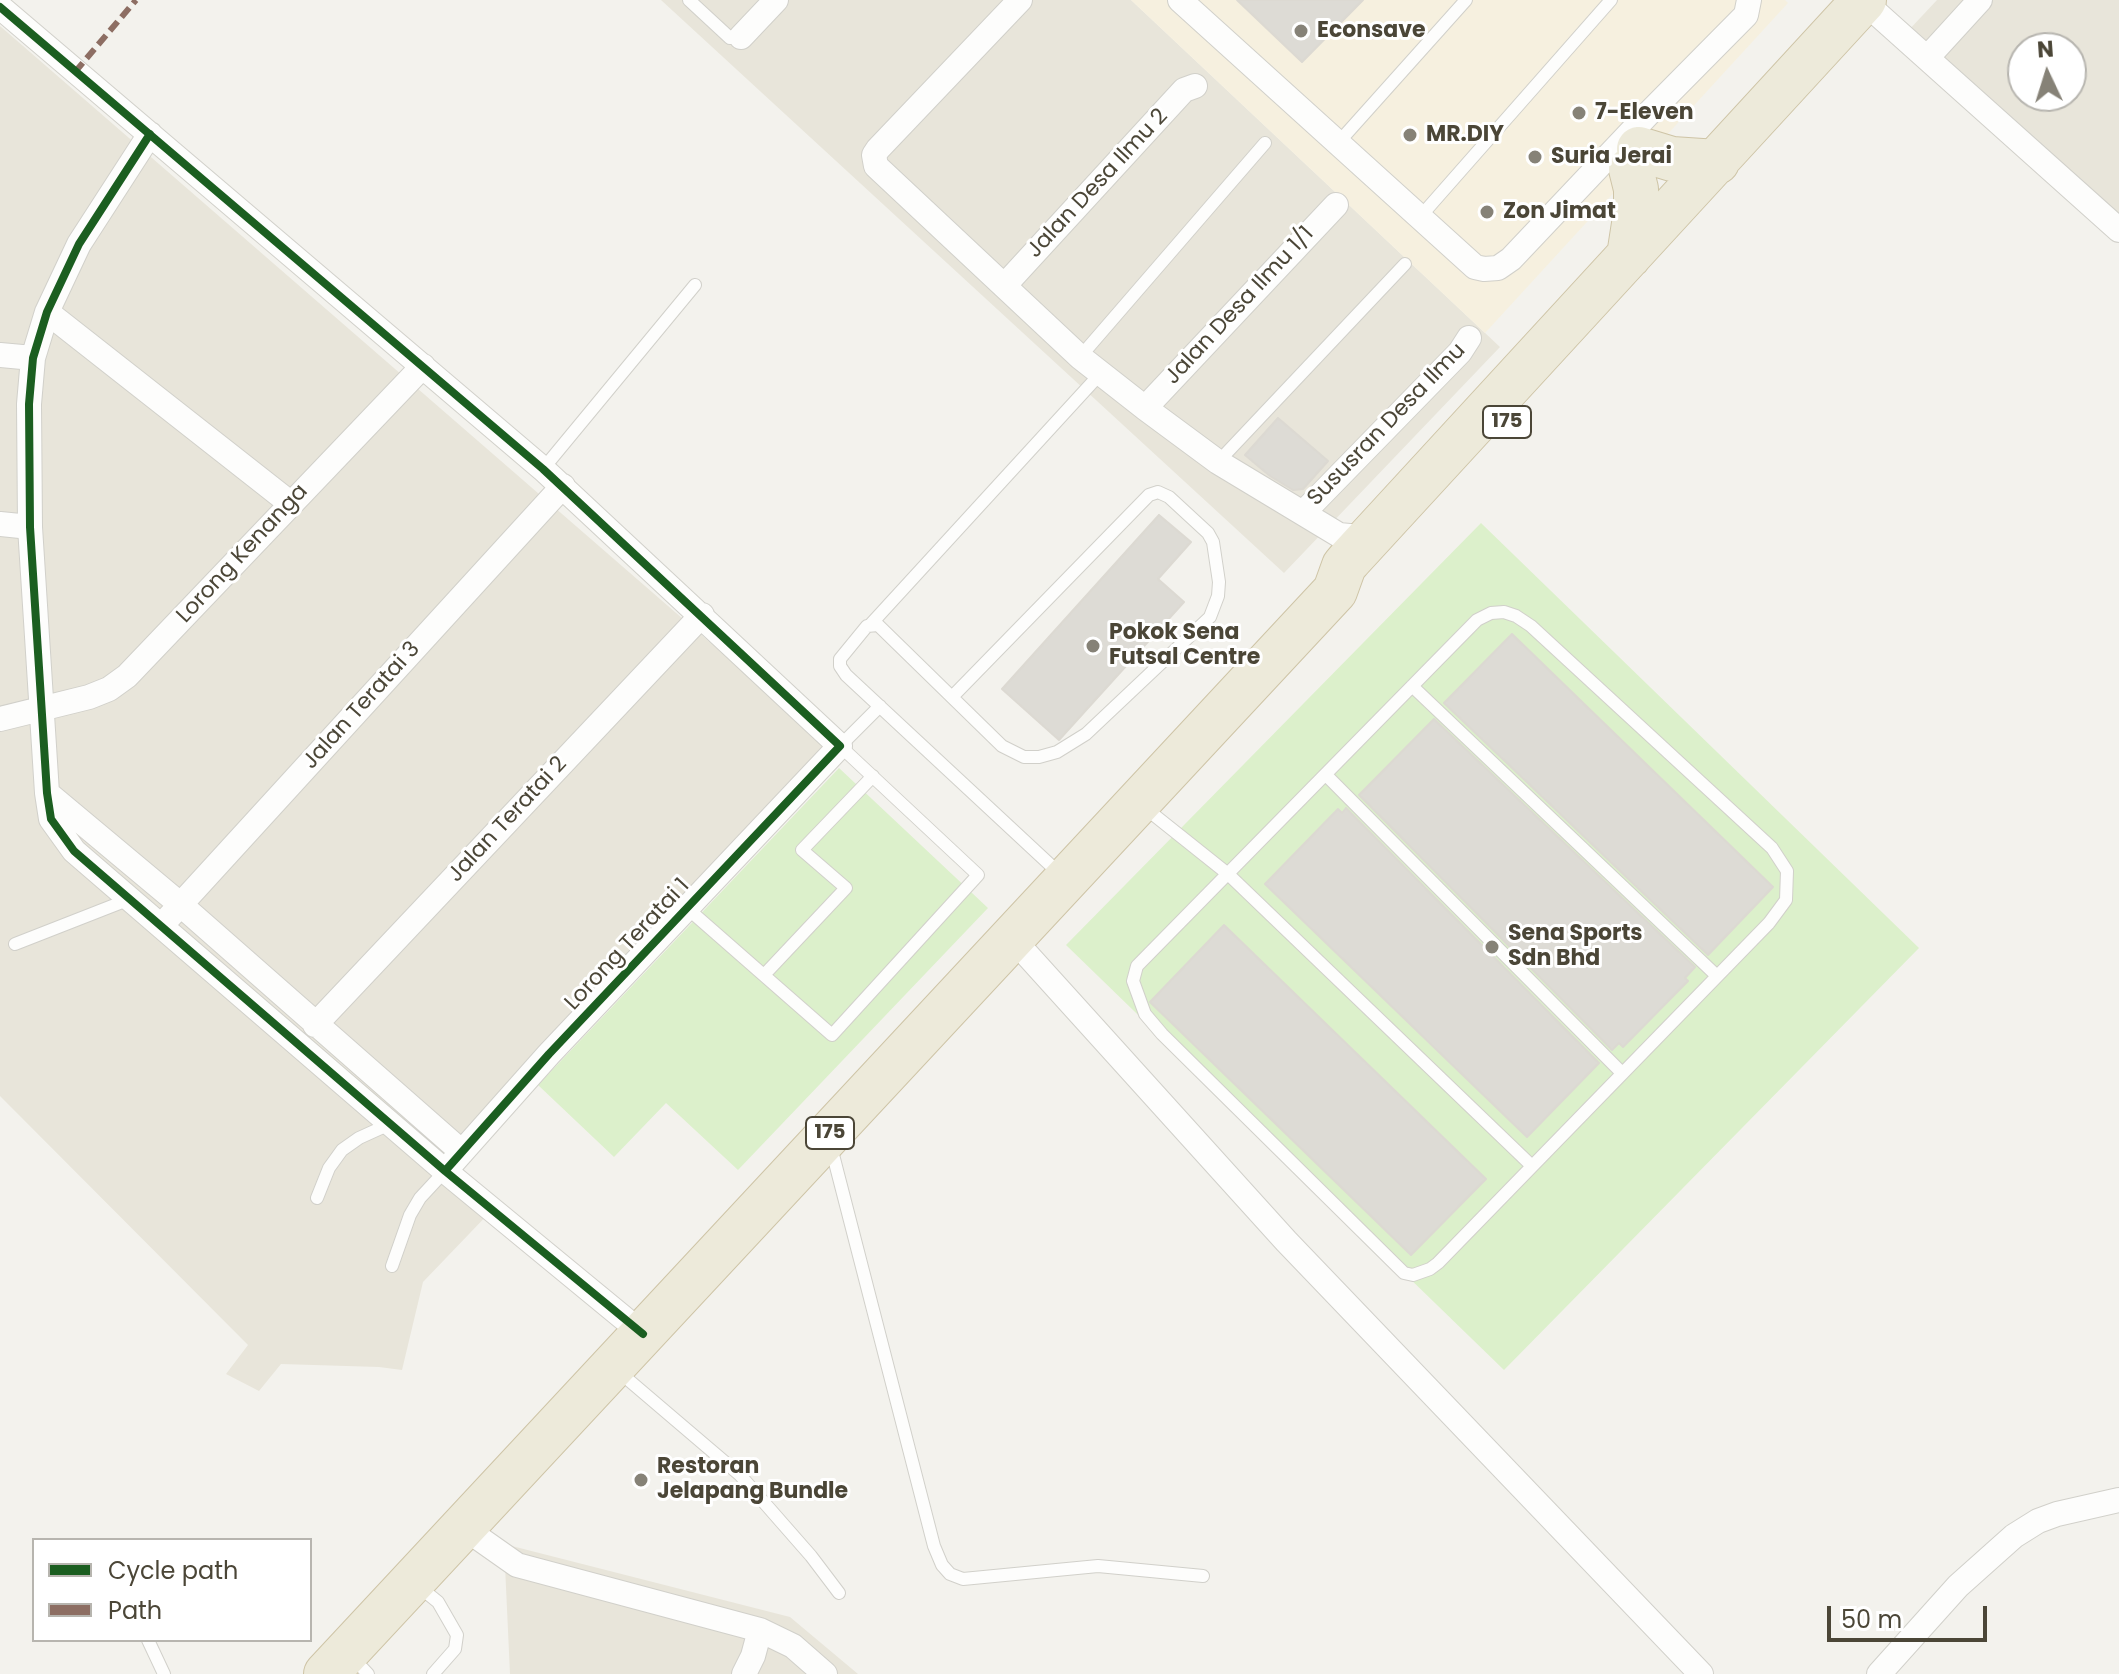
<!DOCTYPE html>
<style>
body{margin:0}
#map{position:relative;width:2119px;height:1674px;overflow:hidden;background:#f3f2ed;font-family:Poppins,sans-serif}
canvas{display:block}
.legend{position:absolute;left:32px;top:1538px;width:280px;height:104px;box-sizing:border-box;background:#fff;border:2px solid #b7b5af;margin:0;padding:10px 14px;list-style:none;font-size:24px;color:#4b4637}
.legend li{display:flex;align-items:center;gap:16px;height:40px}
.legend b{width:40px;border:2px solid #b7b5af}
.north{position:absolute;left:2007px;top:32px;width:80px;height:80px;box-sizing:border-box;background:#fff;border:2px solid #b7b5af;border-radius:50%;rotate:356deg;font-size:22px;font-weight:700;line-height:32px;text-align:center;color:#4b4637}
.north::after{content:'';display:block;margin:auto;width:28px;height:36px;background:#868277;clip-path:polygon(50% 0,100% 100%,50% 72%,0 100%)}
.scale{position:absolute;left:1827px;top:1606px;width:160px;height:36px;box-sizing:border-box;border:4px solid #4b4637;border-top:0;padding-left:10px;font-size:24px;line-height:28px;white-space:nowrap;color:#4b4637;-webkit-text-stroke:6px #fff;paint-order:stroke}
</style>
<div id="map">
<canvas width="2119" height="1674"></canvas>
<ul class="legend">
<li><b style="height:10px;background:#1b5e20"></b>Cycle path</li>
<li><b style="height:10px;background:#8d6e63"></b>Path</li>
</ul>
<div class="north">N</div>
<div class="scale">50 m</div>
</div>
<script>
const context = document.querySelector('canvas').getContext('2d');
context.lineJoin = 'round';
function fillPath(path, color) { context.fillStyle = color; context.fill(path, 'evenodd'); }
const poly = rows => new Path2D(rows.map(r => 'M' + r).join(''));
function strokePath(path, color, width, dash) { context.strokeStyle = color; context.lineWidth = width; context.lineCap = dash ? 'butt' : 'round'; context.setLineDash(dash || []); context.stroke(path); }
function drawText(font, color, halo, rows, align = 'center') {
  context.font = font + ' Poppins,sans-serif'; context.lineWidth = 6; context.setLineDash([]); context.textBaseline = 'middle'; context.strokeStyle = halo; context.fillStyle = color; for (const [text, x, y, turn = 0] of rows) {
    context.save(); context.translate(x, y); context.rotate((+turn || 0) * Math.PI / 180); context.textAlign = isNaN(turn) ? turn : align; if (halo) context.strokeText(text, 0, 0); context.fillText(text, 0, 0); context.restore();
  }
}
const residential = poly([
 [661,0,1131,0,1500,347,1284,573],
 [1937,0,2119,0,2119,222,1907,32],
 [2023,48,2071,48,2071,96,2023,96],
 [0,26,827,744,446,1165,493,1209,423,1282,402,1370,379,1367,281,1364,259,1391,226,1374,248,1345,0,1096],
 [504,1544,790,1617,858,1674,510,1674]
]);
const commercial = poly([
 [1131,0,1785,0,1788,3,1485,333]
]);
const green = poly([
 [1481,523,1919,948,1504,1370,1066,945],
 [839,768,988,908,738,1170,666,1103,614,1157,538,1085]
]);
const building = poly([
 [1237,0,1363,0,1302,62,1237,0],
 [1278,418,1328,461,1303,489,1293,490,1270,476,1245,455,1278,418],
 [1159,515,1191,542,1158,579,1184,602,1059,740,1002,689,1159,515],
 [1512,634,1773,887,1708,955,1444,703,1512,634],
 [1434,719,1695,967,1685,978,1688,981,1623,1047,1619,1043,1612,1050,1359,795,1434,719],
 [1346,808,1599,1063,1527,1137,1265,884,1338,809,1342,813,1346,808],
 [1224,925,1486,1179,1411,1255,1150,1002,1224,925]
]);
const lane = poly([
 [689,0,730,38,741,37],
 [1338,143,1466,0],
 [1420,217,1611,0],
 [1080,357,1265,143],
 [1218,462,1405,264],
 [543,469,695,285],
 [1504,612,1516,616,1531,626,1772,848,1787,871,1786,900,1769,923,1438,1263,1430,1269,1413,1275,1404,1273,1162,1034,1145,1014,1133,981,1137,966,1477,620,1491,613,1504,612],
 [871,624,1101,373],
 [1412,686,1717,976],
 [952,697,1149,495,1158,492,1169,497,1208,533,1213,542,1219,582,1218,596,1210,617,1086,734,1057,752,1039,757,1024,757,1002,746,878,625,867,626,840,659,840,666,846,675,1060,874],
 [1326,775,1622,1073],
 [1144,807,1228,874,1532,1166],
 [687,908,832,1035,978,875,840,746,880,706],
 [15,944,130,899],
 [764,975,846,888,802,850,873,776],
 [831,1147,934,1546,942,1565,950,1574,963,1579,1098,1566,1203,1576],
 [317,1198,329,1168,342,1150,359,1138,392,1123],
 [392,1266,410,1215,420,1198,445,1171],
 [618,1371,740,1475,811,1556,839,1593],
 [417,1585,438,1602,457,1635,455,1649,433,1674],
 [148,1640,164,1674],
 [352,1657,368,1674]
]);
const street = poly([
 [1020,0,878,149,874,155,876,166,1080,357,1145,408,1218,462,1339,535,1370,538],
 [1180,0,1475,267,1484,269,1498,268,1511,259,1651,111,1746,15,1749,0],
 [1862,0,2119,230],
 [0,7,543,469,840,746,549,1054,445,1171],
 [741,37,776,0],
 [1927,58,1980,0],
 [150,134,79,244,47,312,33,358,29,404,30,527,47,793,51,819,74,851,445,1171,643,1334],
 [1004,286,1184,90,1195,86],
 [47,312,290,503],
 [0,355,33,358],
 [1145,408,1336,205],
 [1304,512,1460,352,1469,338],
 [0,524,30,527],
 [0,719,89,697,109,689,127,676,423,366],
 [47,793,181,905,462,1152],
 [161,926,563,486],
 [1012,938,1286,1241,1701,1674],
 [315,1025,702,615],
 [463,1527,517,1565,760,1630,793,1646,825,1674],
 [744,1674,753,1656,760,1630],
 [1879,1674,1958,1586,2014,1536,2038,1521,2057,1514,2119,1500]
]);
const highway = poly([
 [1639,149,1672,159,1717,162],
 [1629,256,1636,211,1636,189,1631,169],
 [326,1674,1335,591,1344,566,1349,560,1864,0]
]);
const quiet = poly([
 [75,72,136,0]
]);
const cycleway = poly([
 [0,7,543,469,840,746,549,1054,445,1171],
 [150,134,79,244,47,312,33,358,29,404,30,527,47,793,51,819,74,851,445,1171,643,1334]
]);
const markers = [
 [1301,31,8,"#868277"],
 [1579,113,8,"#868277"],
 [1410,135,8,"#868277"],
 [1535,157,8,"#868277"],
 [1487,212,8,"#868277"],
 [1093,646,8,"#868277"],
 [1492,947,8,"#868277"],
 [641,1480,8,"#868277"]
];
const shields = [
 [1507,422,48],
 [830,1133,48]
];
const shieldNames = [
 ["175",1507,422],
 ["175",830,1133]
];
const poiNames = [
 ["Econsave",1317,31],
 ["7-Eleven",1595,113],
 ["MR.DIY",1426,135],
 ["Suria Jerai",1551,157],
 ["Zon Jimat",1503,212],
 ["Pokok Sena",1109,633],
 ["Futsal Centre",1109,658],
 ["Sena Sports",1508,934],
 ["Sdn Bhd",1508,959],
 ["Restoran",657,1467],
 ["Jelapang Bundle",657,1492]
];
const streetNames = [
 ["Jalan Desa Ilmu 2",1098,184,-47],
 ["Jalan Desa Ilmu 1/1",1240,306,-47],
 ["Sususran Desa Ilmu",1387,425,-46],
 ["Lorong Kenanga",243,554,-47],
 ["Jalan Teratai 3",362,706,-48],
 ["Jalan Teratai 2",508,820,-47],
 ["Lorong Teratai 1",628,945,-47]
];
fillPath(residential, '#e8e5da');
fillPath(commercial, '#f6f0df');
fillPath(green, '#dcf0cb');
fillPath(building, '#dddbd5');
strokePath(building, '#dcd9d2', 2);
strokePath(lane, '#d1d0ca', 14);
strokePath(street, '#d1d0ca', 26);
strokePath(highway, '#cec4a6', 46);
strokePath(lane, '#fdfdfc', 12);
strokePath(street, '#fdfdfc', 24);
strokePath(highway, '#edeada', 44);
strokePath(quiet, '#8d6e63', 6, [12, 6]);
strokePath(cycleway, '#1b5e20', 8);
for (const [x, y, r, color] of markers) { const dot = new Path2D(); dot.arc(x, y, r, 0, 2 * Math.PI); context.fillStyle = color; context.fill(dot); strokePath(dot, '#fff', 3); }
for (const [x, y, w] of shields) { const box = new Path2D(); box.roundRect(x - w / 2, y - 16, w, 32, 6); context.fillStyle = '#fff'; context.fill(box); strokePath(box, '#4b4637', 2); }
drawText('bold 20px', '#4b4637', null, shieldNames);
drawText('bold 22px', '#4b4637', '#fff', poiNames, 'left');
drawText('22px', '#4b4637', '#fff', streetNames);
</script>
